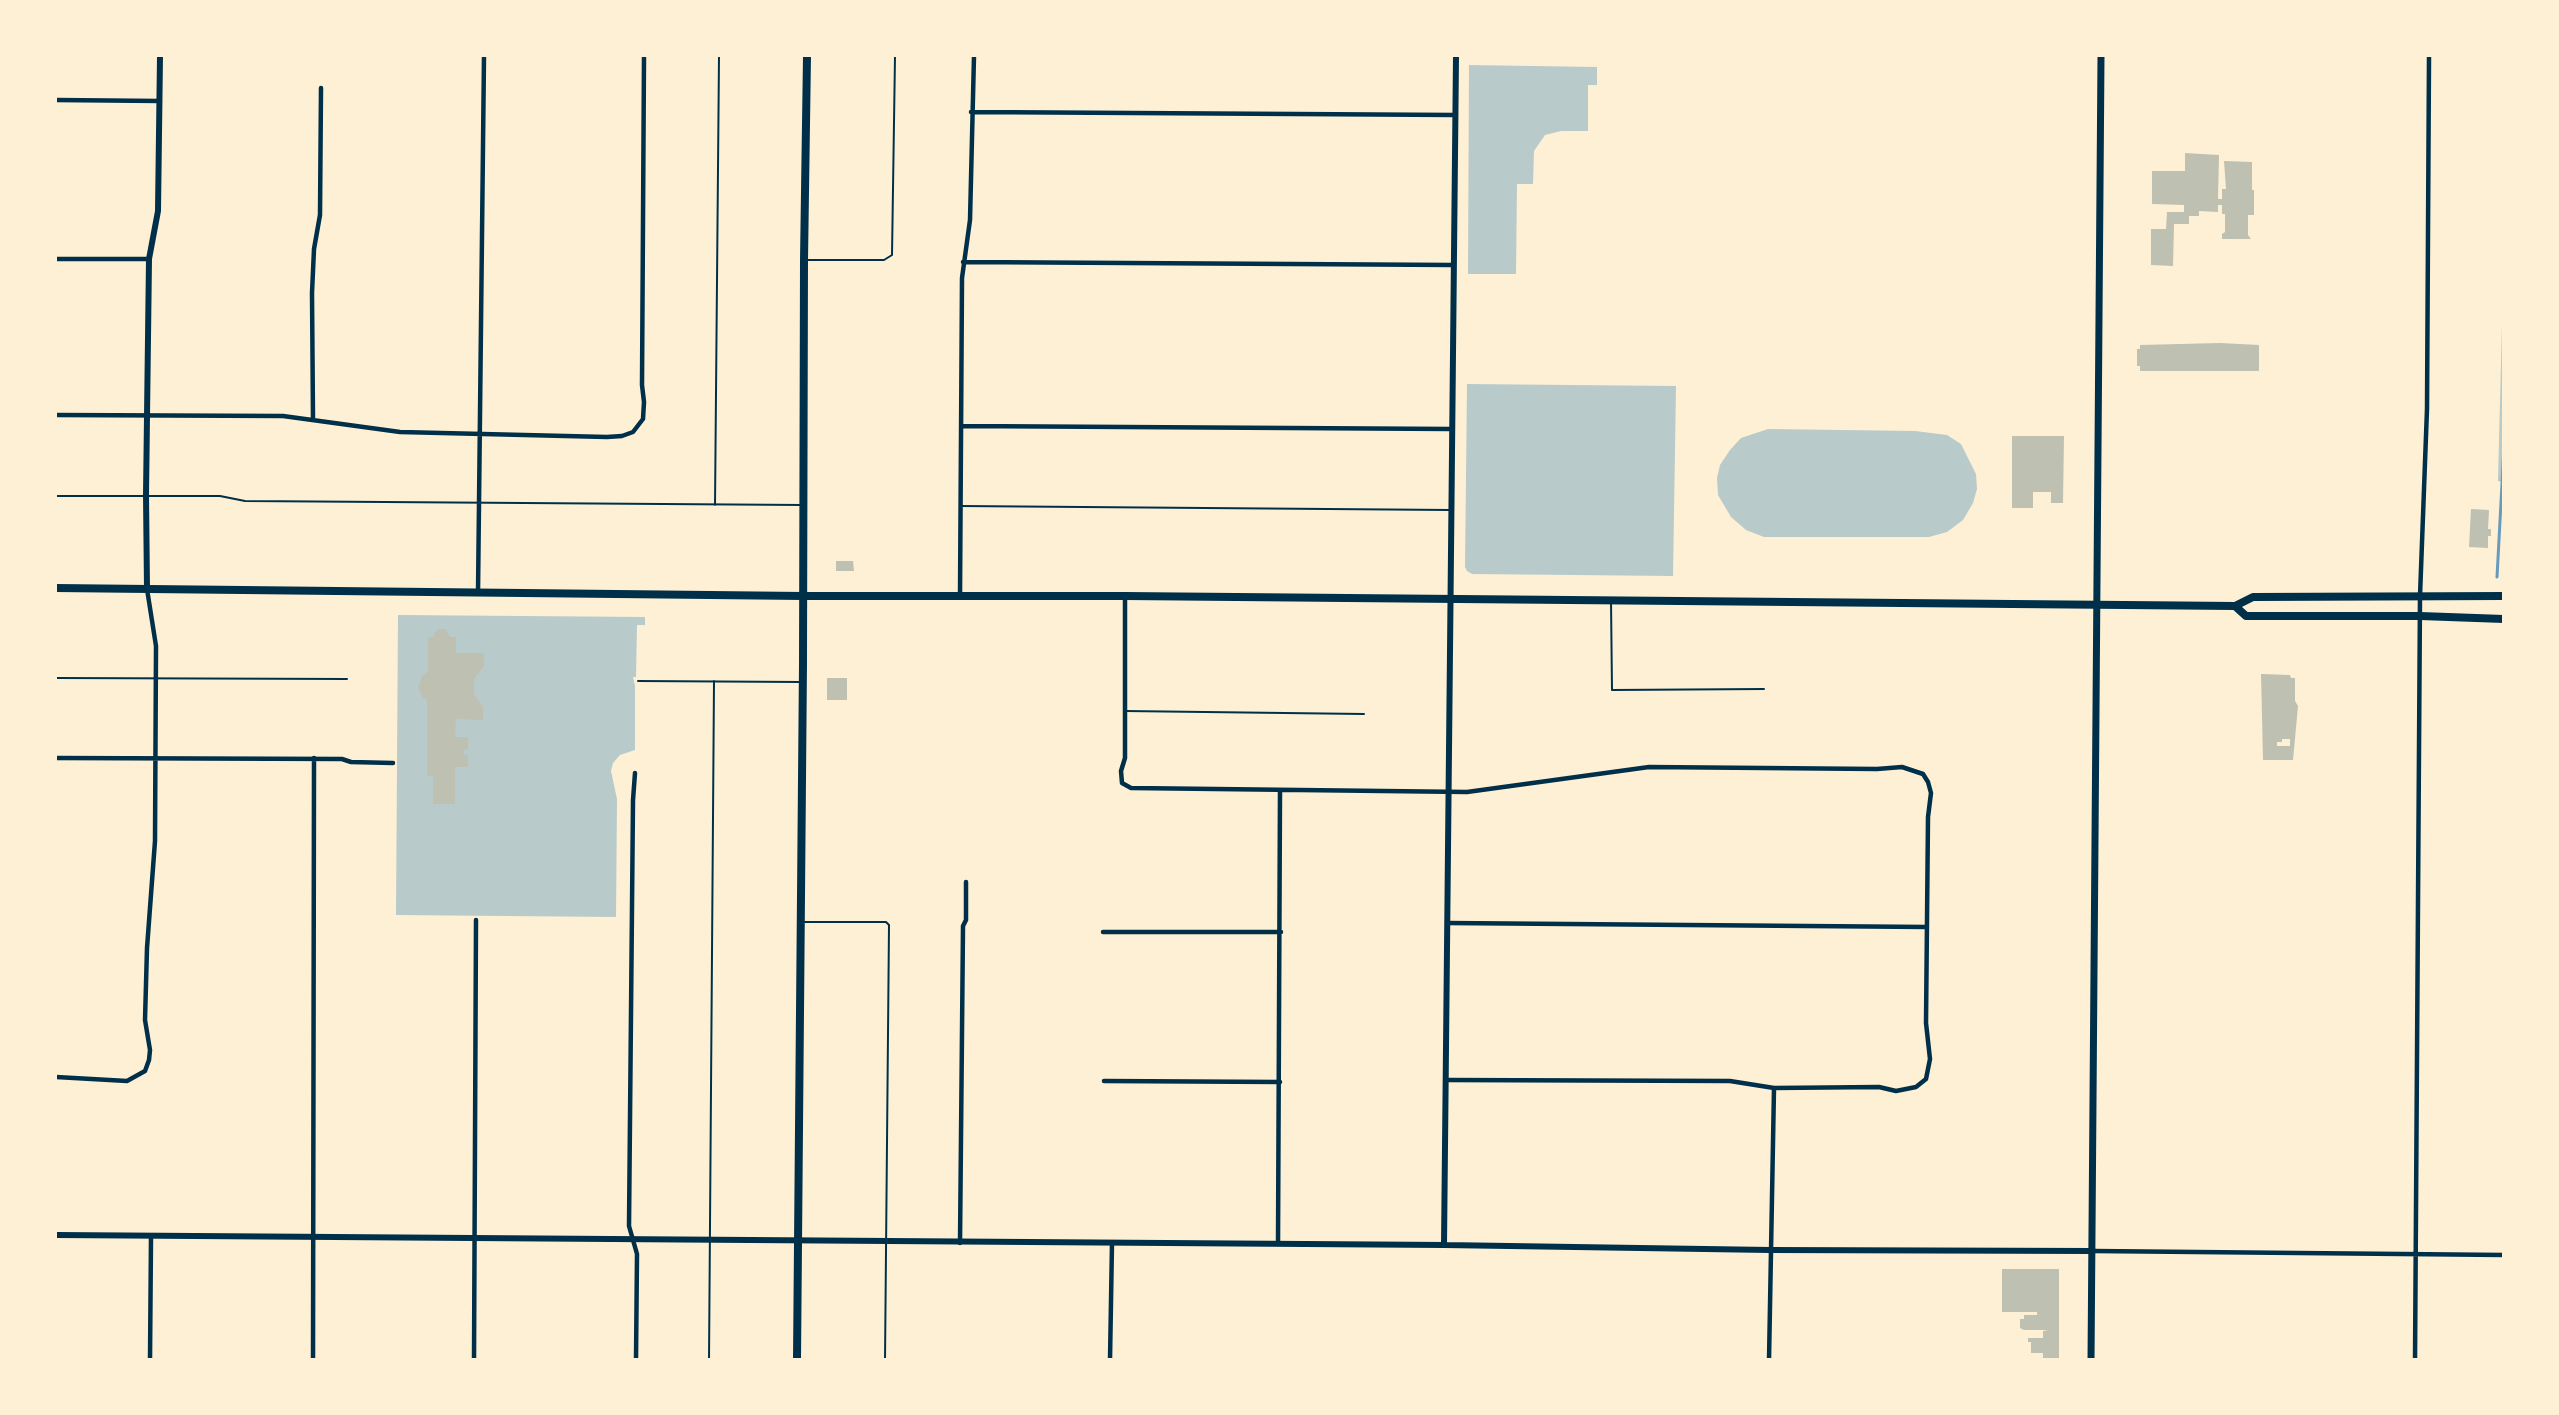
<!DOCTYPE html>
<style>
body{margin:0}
#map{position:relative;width:2559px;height:1415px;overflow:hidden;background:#fdf0d5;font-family:"Source Serif 4",serif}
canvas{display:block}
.frame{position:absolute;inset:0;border:57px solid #fdf0d5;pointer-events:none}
</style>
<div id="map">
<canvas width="2559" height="1415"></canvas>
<div class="frame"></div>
</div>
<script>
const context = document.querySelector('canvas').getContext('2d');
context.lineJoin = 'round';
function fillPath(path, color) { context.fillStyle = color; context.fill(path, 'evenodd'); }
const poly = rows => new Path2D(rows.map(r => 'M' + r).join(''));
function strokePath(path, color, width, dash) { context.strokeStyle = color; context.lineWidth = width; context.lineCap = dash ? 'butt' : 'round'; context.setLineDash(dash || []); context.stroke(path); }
const green = poly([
 [1469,65,1597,67,1597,85,1588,85,1588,131,1561,131,1545,135,1534,151,1533,184,1517,184,1516,274,1468,274],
 [2503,285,2504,482,2503,482,2498,481],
 [1467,384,1676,386,1673,576,1472,574,1467,571,1465,567],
 [1768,429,1915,431,1947,435,1961,444,1976,474,1977,489,1973,503,1963,520,1947,532,1929,537,1764,537,1746,530,1731,517,1718,495,1717,478,1720,465,1730,450,1741,438],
 [398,615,645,617,645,625,637,625,636,677,633,677,635,686,635,750,620,755,613,763,611,771,617,799,616,917,396,915]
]);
const stream = poly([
 [2497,577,2504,446]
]);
const building = poly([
 [2185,153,2219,155,2218,199,2222,199,2222,189,2226,189,2224,161,2252,162,2252,190,2254,190,2254,215,2248,215,2248,235,2251,239,2222,239,2222,234,2225,232,2225,214,2222,214,2222,205,2218,205,2218,212,2199,211,2199,216,2189,216,2189,224,2174,224,2173,266,2151,265,2151,229,2166,229,2167,212,2184,212,2184,205,2152,204,2152,171,2185,171],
 [2220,343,2259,345,2259,371,2140,371,2140,366,2137,366,2137,349,2140,349,2140,345],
 [2012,436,2064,436,2063,503,2051,503,2051,492,2033,492,2033,508,2012,508],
 [2471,509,2489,510,2488,529,2491,529,2491,536,2488,536,2488,548,2469,547],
 [836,561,853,561,854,571,836,571],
 [439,629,445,629,450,637,456,637,456,653,484,653,484,666,474,679,474,694,483,707,483,720,456,719,455,737,468,737,468,749,463,751,464,755,468,755,468,767,455,767,455,804,433,804,433,776,427,776,427,700,423,698,418,688,422,676,428,672,428,637,434,637,434,633],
 [2261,674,2290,675,2291,678,2295,678,2295,701,2298,706,2293,760,2263,760],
 [2282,739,2290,739,2290,746,2277,746,2277,742,2282,742],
 [827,678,847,678,847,700,827,700],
 [2002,1269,2059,1269,2059,1360,2043,1360,2043,1353,2031,1353,2031,1342,2028,1342,2028,1338,2043,1338,2043,1331,2048,1330,2024,1330,2020,1328,2020,1319,2024,1319,2024,1315,2037,1315,2037,1312,2002,1312]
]);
const service = poly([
 [805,260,884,260,892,255,895,56],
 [56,496,220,496,245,501,802,505],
 [715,505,719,56],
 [960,506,1450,510],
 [1611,601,1612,690,1764,689],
 [56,678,347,679],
 [638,681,800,682],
 [1125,711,1364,714],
 [802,922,886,922,889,925,885,1360],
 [709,1360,714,681]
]);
const minor = poly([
 [56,100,160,101],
 [971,112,1455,115],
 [56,259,149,259],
 [963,262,1453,265],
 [56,415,283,416,400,432,607,437,622,436,633,432,643,419,644,402,642,385,644,56],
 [313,419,312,293,314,249,320,215,321,88],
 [961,426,1451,429],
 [478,593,484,56],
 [960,596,962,278,970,220,974,56],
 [1125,596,1125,758,1121,771,1122,783,1131,788,1467,792,1649,767,1877,769,1902,767,1923,774,1928,782,1931,793,1928,817,1926,1023,1930,1059,1926,1079,1916,1087,1896,1091,1879,1087,1774,1088,1730,1081,1447,1080],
 [56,758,342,759,351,762,393,763],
 [635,773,633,800,629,1226,637,1254,636,1360],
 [1447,923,1927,927],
 [1103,932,1281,932],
 [56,1077,127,1081,145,1071,149,1060,150,1050,145,1020,147,948,155,841,156,646,147,589],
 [1104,1081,1280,1082],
 [960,1243,963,926,966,920,966,882],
 [1278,1244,1280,790],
 [2093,1251,2504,1255],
 [150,1360,151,1237],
 [313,1360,314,758],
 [474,1360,476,920],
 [1110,1360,1112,1243],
 [1769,1360,1774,1088],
 [2415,1360,2420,596,2427,409,2429,56]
]);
const tertiary = poly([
 [147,589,146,495,149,259,158,211,160,56],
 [56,1235,1444,1245,1770,1250,2093,1251],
 [1444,1245,1456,56]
]);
const secondary = poly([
 [2091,1360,2101,56]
]);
const primary = poly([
 [56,588,803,596,1125,596,2235,606,2253,597,2504,596],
 [2235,606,2246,616,2420,616,2504,619],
 [797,1360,803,663,804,260,807,56]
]);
fillPath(green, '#b9caca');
strokePath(stream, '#669bbc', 3);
fillPath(building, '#bec0b2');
strokePath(service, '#003049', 2);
strokePath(minor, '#003049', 4.5);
strokePath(tertiary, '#003049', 6);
strokePath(secondary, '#003049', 7);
strokePath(primary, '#003049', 8);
</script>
